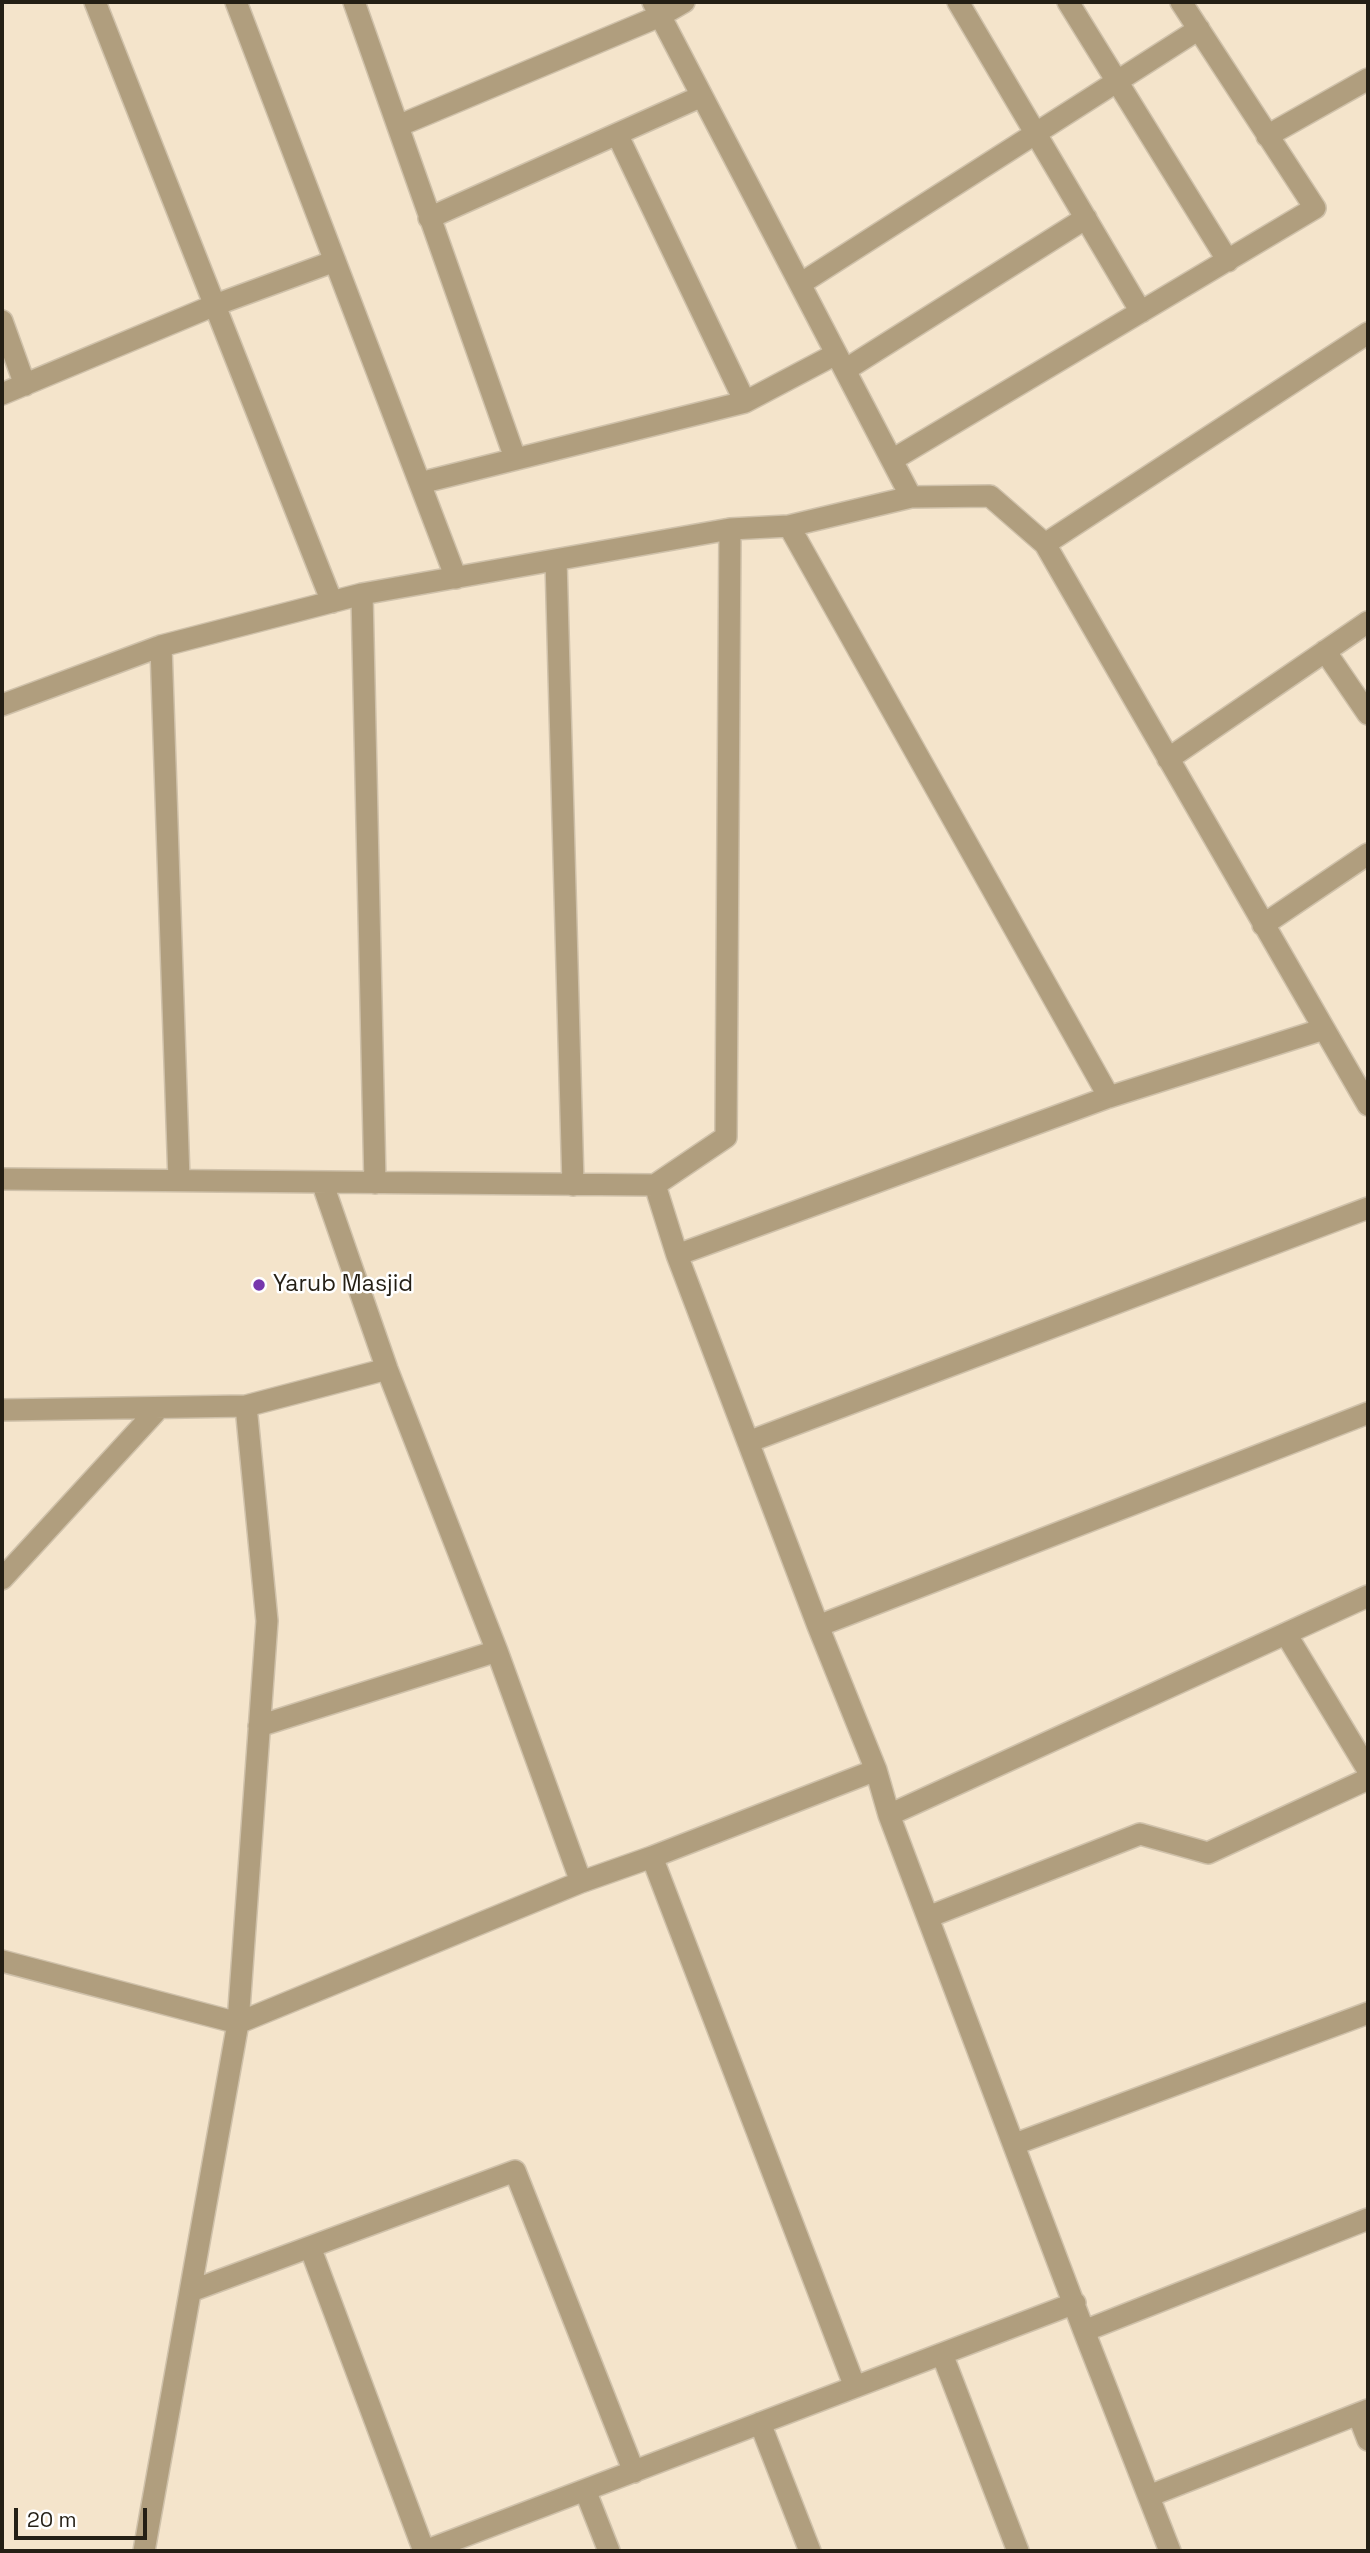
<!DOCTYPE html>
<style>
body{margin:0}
#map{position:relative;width:1370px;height:2553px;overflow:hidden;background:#f4e4cb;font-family:"Space Grotesk",sans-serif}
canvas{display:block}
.frame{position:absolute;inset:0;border:4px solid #241f15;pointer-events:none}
.scale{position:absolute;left:14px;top:2508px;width:133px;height:32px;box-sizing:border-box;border:4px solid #241f15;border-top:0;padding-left:9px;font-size:21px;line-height:24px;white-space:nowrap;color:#241f15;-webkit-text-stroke:5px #fff;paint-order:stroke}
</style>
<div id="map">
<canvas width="1370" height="2553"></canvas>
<div class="frame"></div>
<div class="scale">20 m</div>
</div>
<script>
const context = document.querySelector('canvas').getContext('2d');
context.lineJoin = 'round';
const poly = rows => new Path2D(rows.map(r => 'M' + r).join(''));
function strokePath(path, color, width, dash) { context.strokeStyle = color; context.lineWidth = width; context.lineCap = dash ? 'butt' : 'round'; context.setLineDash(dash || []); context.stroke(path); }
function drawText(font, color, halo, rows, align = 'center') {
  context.font = font + ' "Space Grotesk",sans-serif'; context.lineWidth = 5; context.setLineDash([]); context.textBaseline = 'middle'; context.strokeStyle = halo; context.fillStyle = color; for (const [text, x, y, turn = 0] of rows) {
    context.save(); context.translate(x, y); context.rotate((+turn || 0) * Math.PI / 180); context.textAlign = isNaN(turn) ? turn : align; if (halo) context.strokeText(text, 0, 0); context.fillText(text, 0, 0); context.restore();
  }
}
const street = poly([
 [95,2,332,602],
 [236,2,456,578],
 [354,2,515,458],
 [653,2,911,497],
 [958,2,1141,312],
 [1068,2,1228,261],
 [398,126,660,16,684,2],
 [617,134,745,402],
 [1267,136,1368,79],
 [429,218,702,96],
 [800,284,1199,29],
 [2,321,25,385],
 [845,370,1086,218],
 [2,394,215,305,335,261],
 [892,460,1315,208,1181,2],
 [420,483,745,402,836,354],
 [789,526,1109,1097],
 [1045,544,1368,1105],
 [556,560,573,1185],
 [362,594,375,1183],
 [161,646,179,1180],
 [1325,651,1368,714],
 [2,705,161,646,362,594,730,529],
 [1168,759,1368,622],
 [1263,925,1368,854],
 [2,1179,655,1185,677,1255,818,1626,876,1770,889,1815,1084,2331,1170,2551],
 [322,1182,387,1369,497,1651,581,1882],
 [655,1185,726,1137,730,529,789,526,911,497,990,496,1045,544,1368,333],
 [677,1255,1109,1097,1324,1029],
 [2,1410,246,1406,387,1369],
 [748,1442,1368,1208],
 [2,1579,159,1408],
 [818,1626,1368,1413],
 [1286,1634,1368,1770],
 [259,1726,497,1651],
 [889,1815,1368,1596],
 [652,1857,855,2387],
 [928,1917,1140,1834,1208,1853,1368,1779],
 [2,1961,238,2023,581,1882,652,1857,876,1770],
 [1015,2144,1368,2013],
 [310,2247,424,2551],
 [191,2291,515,2171,634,2472],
 [1084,2331,1368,2219],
 [942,2354,1018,2551],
 [1358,2414,1368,2440],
 [760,2423,810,2551],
 [585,2490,609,2551],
 [1149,2496,1368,2410],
 [144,2551,238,2023,267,1621,246,1406],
 [425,2551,1075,2303]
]);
const markers = [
 [259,1285,7,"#7737ac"]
];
const poiNames = [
 ["Yarub Masjid",273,1285]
];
strokePath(street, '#cfc1aa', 24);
strokePath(street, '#b09e7e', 21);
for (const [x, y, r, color] of markers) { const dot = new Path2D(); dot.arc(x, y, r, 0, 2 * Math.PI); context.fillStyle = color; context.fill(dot); strokePath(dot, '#fff', 2.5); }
drawText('23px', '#241f15', '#fff', poiNames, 'left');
</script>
